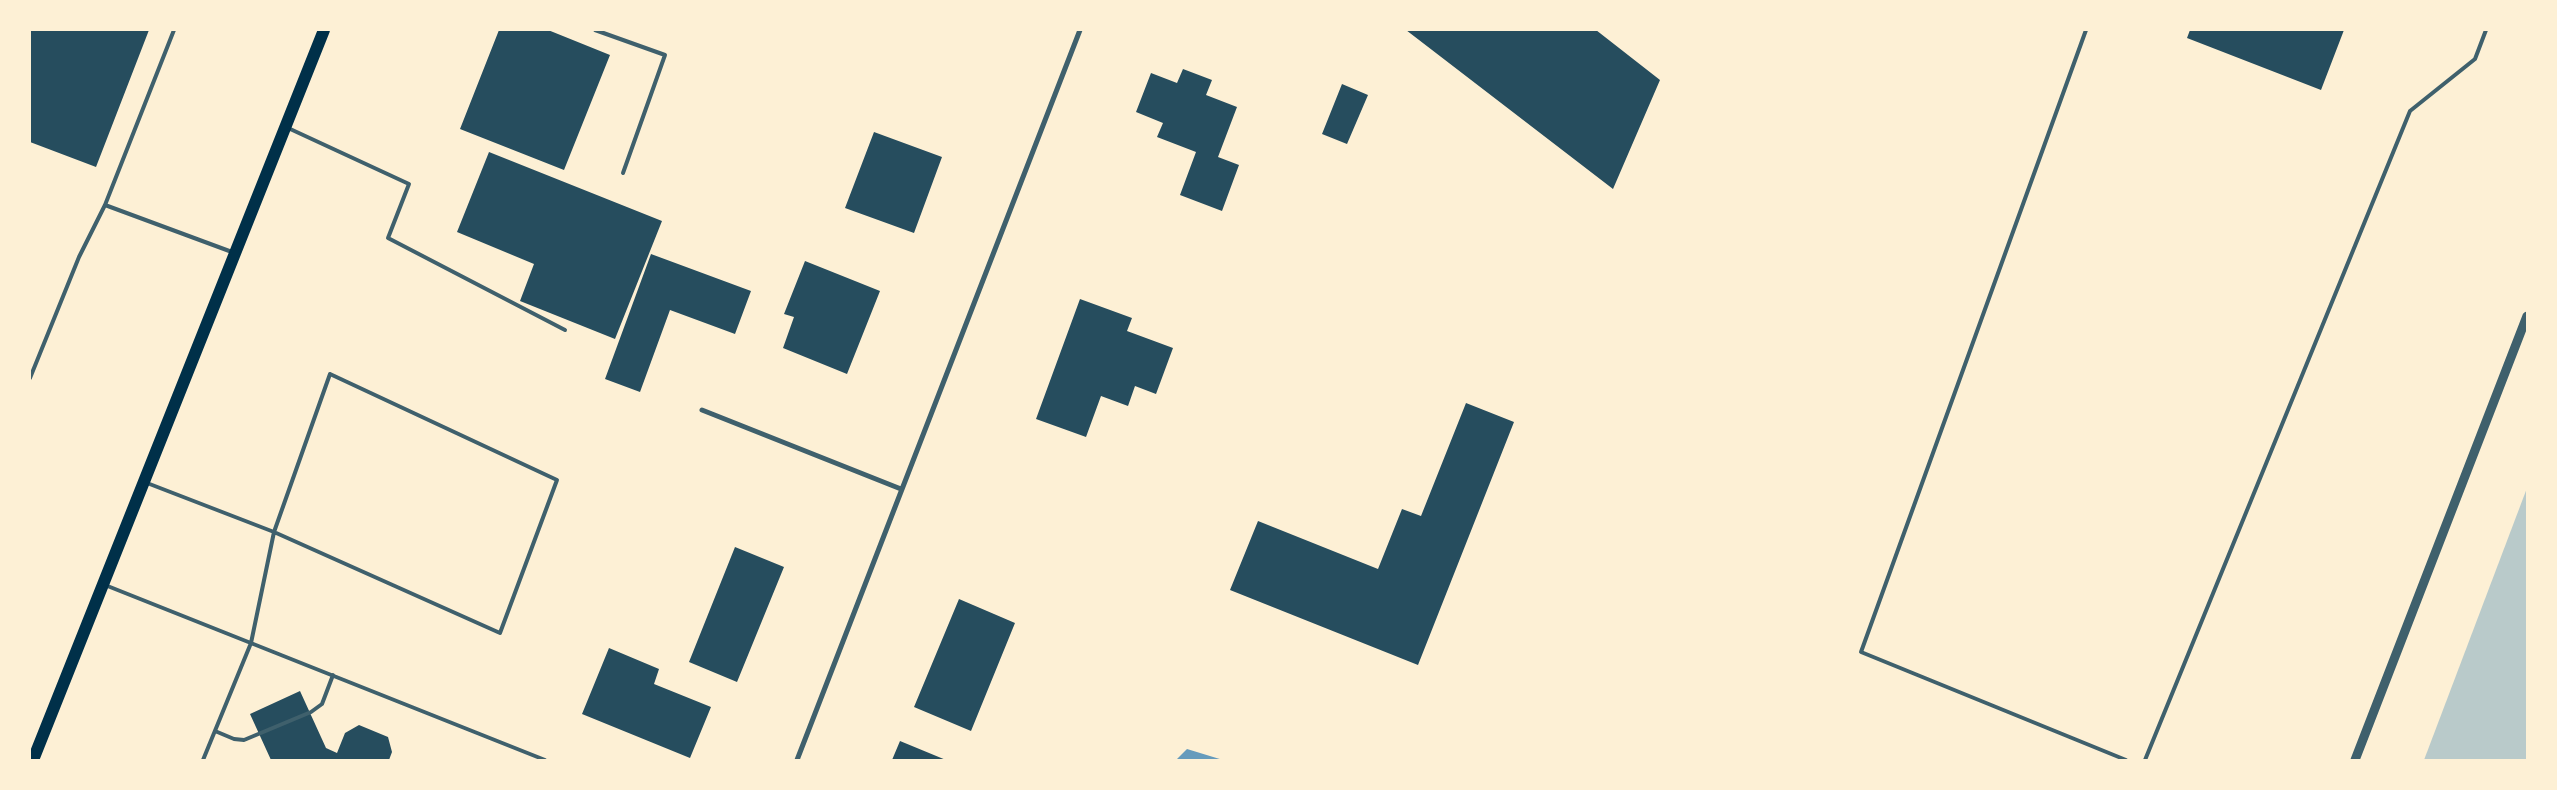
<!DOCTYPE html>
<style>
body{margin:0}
#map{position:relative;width:2557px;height:790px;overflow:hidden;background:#fdf0d5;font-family:Quicksand,sans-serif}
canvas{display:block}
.frame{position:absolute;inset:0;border:31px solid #fdf0d5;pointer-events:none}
</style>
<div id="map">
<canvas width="2557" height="790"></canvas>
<div class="frame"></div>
</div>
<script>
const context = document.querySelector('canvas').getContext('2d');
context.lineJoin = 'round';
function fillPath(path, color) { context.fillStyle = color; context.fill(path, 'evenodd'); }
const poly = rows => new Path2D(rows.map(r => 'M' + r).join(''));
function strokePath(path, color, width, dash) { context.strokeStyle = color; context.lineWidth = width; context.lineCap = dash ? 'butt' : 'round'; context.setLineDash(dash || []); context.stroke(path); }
const green = poly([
 [2527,488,2527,760,2424,760]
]);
const water = poly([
 [1187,749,1223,760,1176,760]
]);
const building = poly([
 [30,30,149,30,96,167,30,142],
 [499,30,548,30,610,55,564,170,460,129],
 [1406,30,1596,30,1660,80,1613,189],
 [2190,30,2344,30,2321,90,2187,38],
 [1183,69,1212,80,1206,95,1237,107,1218,157,1239,165,1222,211,1180,195,1196,152,1157,137,1163,123,1136,112,1151,73,1177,83],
 [1342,84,1368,95,1347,144,1322,134],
 [874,132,942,157,914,233,845,208],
 [489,152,662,221,615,339,520,301,534,264,457,232],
 [651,254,751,291,735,334,670,310,640,392,605,379],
 [805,261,880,291,847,374,783,348,794,317,784,314],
 [1080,299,1132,318,1127,331,1173,348,1156,394,1135,386,1128,406,1101,396,1086,437,1036,419],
 [1466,403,1514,422,1418,665,1230,590,1258,521,1378,569,1402,509,1421,516],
 [735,547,784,567,737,682,689,662],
 [959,599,1015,623,971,731,914,707],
 [609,648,659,669,654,684,711,707,690,758,582,714],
 [300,691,326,748,337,753,345,733,359,725,388,737,392,752,389,760,271,760,250,714],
 [900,741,946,760,892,760]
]);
const service = poly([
 [595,30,665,55,623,173],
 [2086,30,1861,652,2126,760],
 [288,128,409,184,388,238,565,330],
 [105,205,232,252],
 [30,378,79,257,105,205,174,30],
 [147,483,274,532,330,374,557,480,500,633,274,532,251,643,203,760],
 [105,585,545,760],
 [215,731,234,739,244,740,311,712,322,704,333,675],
 [2145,760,2410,111,2475,59,2486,30]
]);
const minor = poly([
 [702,410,901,489],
 [797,760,1080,30]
]);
const tertiary = poly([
 [2355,760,2527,316]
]);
const primary = poly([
 [33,760,324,30]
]);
fillPath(green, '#b9caca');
fillPath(water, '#669bbc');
fillPath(building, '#264d5e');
strokePath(service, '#3f606c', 4);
strokePath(minor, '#3f606c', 5);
strokePath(tertiary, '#3f606c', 9);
strokePath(primary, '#003049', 12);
</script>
